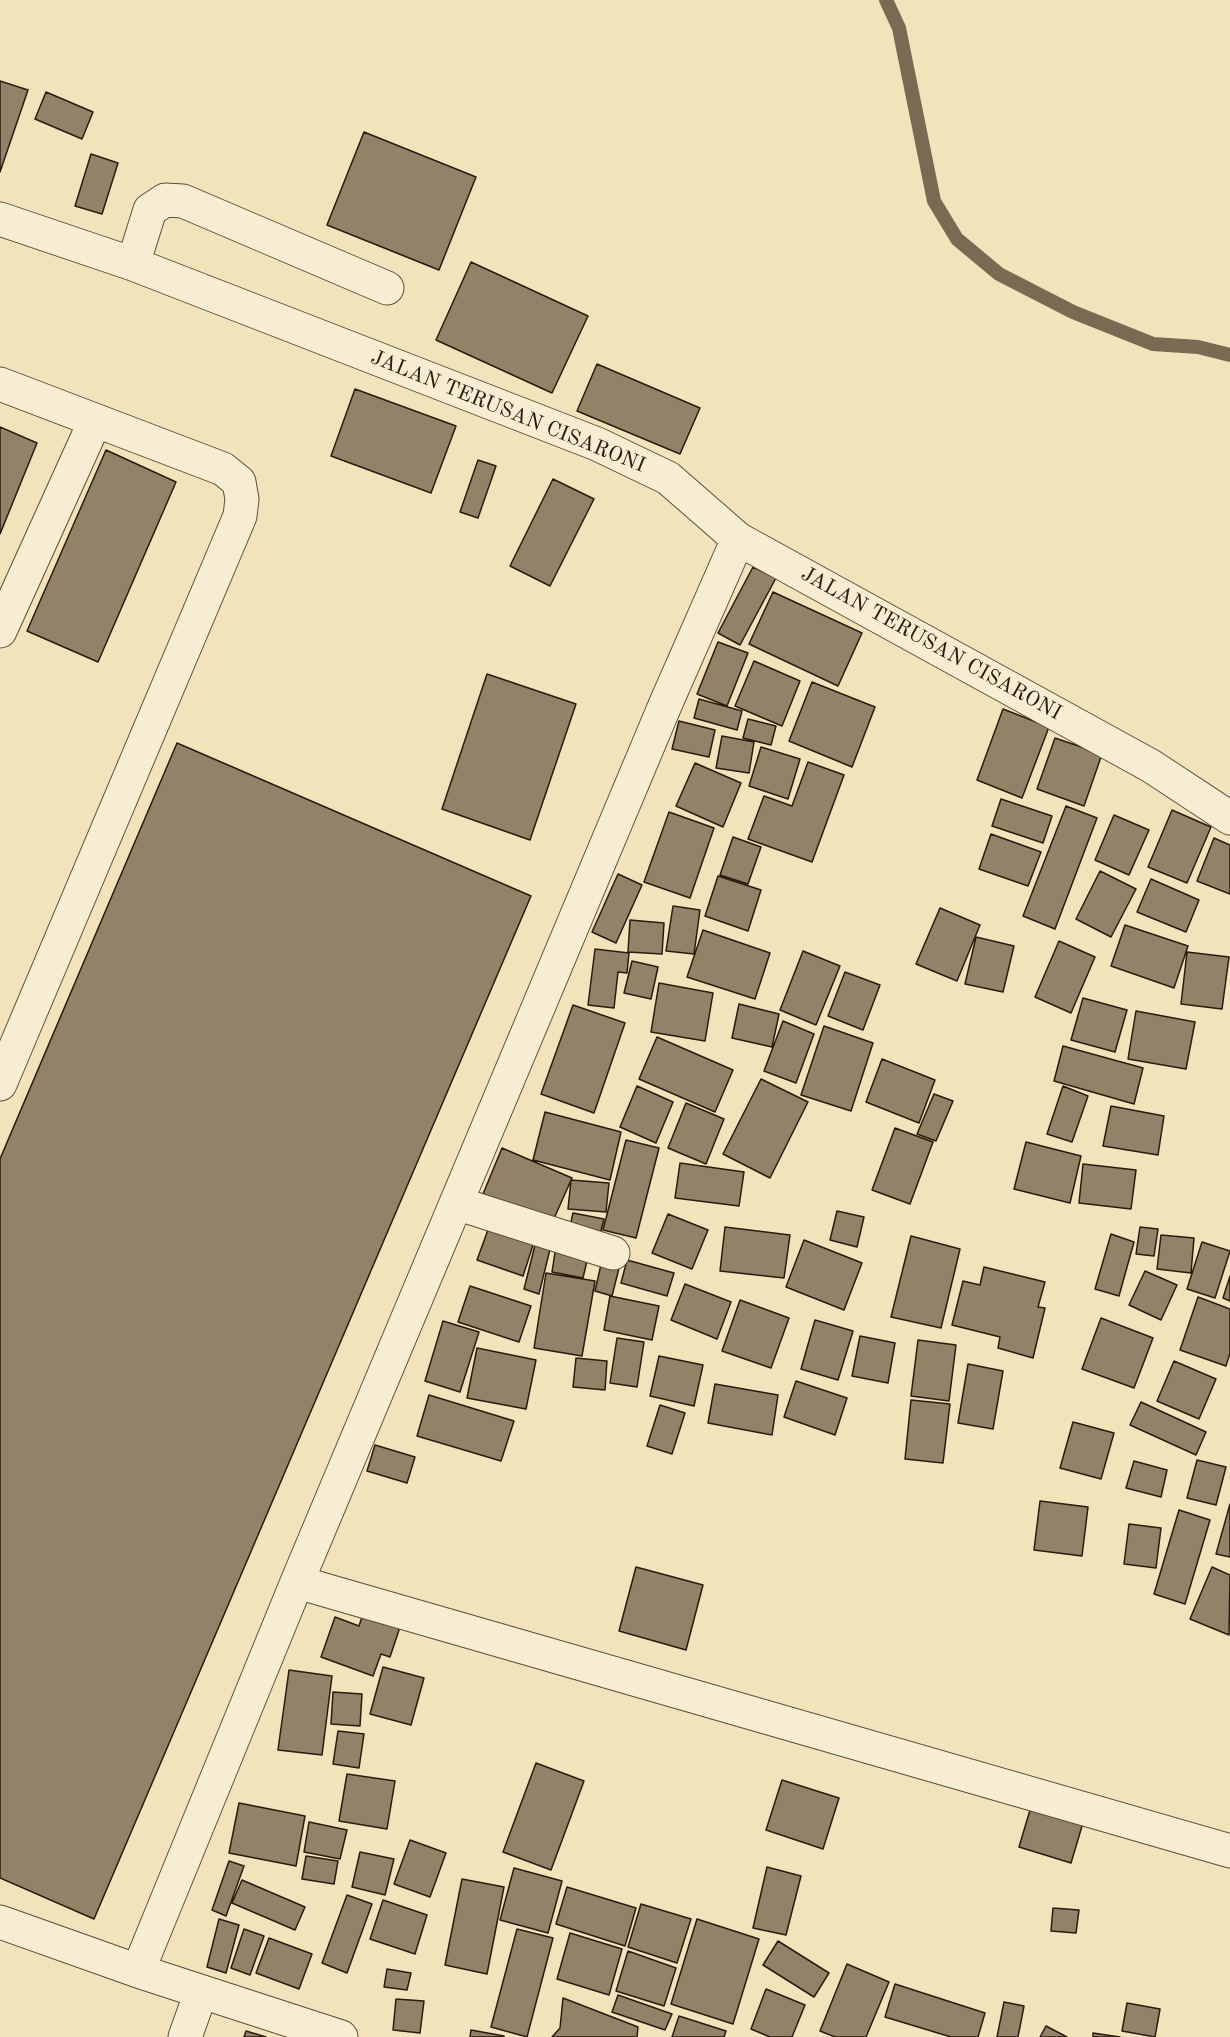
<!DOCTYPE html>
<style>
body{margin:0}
canvas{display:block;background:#f2e3ba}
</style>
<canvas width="1230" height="2037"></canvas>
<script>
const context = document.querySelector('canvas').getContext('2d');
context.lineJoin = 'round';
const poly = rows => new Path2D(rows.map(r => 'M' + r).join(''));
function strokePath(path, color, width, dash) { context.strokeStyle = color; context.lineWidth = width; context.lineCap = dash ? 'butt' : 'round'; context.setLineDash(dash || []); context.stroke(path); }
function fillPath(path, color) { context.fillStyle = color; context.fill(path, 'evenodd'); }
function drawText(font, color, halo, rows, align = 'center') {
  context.font = font + ' "Old Standard TT",serif'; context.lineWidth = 4.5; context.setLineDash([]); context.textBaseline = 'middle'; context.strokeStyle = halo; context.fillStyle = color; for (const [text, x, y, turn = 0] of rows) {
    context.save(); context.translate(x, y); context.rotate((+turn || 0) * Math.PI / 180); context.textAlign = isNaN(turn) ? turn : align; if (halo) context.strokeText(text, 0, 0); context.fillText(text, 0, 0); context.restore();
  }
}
const stream = poly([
 [886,0,899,28,934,201,957,239,999,274,1073,312,1153,344,1198,347,1230,355]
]);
const building = poly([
 [0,81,28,90,0,172,0,81],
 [46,92,93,112,82,139,35,119,46,92],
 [364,132,476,177,439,270,327,225,364,132],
 [91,154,118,163,102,214,75,206,91,154],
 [471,262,588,316,552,393,436,340,471,262],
 [597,364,700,408,680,454,577,411,597,364],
 [355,389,456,426,431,493,331,456,355,389],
 [0,427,37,443,0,534,0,427],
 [106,450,176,482,98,662,27,631,106,450],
 [478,460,496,466,478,518,460,512,478,460],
 [553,479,594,499,550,586,510,566,553,479],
 [753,567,776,578,740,645,718,633,753,567],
 [773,592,862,633,838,686,749,644,773,592],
 [718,642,748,653,727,706,697,694,718,642],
 [754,661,800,681,782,726,735,706,754,661],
 [487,674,576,704,530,840,442,809,487,674],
 [812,682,875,707,852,767,789,741,812,682],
 [699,699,742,711,737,730,694,718,699,699],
 [1003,709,1049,727,1022,798,977,780,1003,709],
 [748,719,776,726,771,745,743,738,748,719],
 [679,721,715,730,709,757,672,749,679,721],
 [722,736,754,742,749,773,716,768,722,736],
 [1055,738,1102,754,1084,806,1037,789,1055,738],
 [177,743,531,896,94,1919,0,1878,0,1159,177,743],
 [761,747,800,759,788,799,749,786,761,747],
 [808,762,844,775,812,862,748,839,764,796,792,806,808,762],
 [695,763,741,783,723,827,676,806,695,763],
 [1001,799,1052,816,1043,843,992,826,1001,799],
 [1066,806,1097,818,1055,929,1023,916,1066,806],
 [1172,810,1211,827,1187,883,1148,867,1172,810],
 [669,812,714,828,690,898,644,882,669,812],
 [1114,815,1149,830,1129,875,1095,860,1114,815],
 [991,834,1041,852,1028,886,979,869,991,834],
 [733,837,761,847,748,884,720,875,733,837],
 [1214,838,1230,845,1230,894,1197,881,1214,838],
 [1100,871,1136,889,1111,937,1076,919,1100,871],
 [618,874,642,885,616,943,592,932,618,874],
 [718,876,761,890,748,931,705,916,718,876],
 [1151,879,1199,900,1186,932,1137,912,1151,879],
 [673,906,700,910,694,954,666,951,673,906],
 [940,908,980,925,957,981,916,964,940,908],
 [630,920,664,923,662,954,628,952,630,920],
 [1125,925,1188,946,1174,988,1111,966,1125,925],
 [703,930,770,953,755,999,687,977,703,930],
 [976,937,1014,946,1003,992,965,984,976,937],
 [1059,941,1095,957,1071,1013,1035,997,1059,941],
 [595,949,629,953,627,973,618,972,614,1008,588,1005,595,949],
 [803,951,840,966,816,1025,780,1010,803,951],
 [1187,952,1229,957,1222,1009,1181,1004,1187,952],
 [632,961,658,967,651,999,624,993,632,961],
 [845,972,880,985,863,1030,828,1016,845,972],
 [659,983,713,993,705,1041,651,1032,659,983],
 [1083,998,1127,1010,1115,1052,1071,1040,1083,998],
 [739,1004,779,1014,772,1047,732,1038,739,1004],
 [573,1005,625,1023,594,1113,541,1094,573,1005],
 [1136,1011,1195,1022,1186,1069,1128,1059,1136,1011],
 [783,1021,814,1034,796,1083,764,1071,783,1021],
 [824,1026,873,1043,851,1111,801,1095,824,1026],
 [657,1037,733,1070,715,1112,639,1079,657,1037],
 [1063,1046,1143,1068,1134,1104,1054,1081,1063,1046],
 [882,1059,935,1080,919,1123,866,1102,882,1059],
 [761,1079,808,1102,770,1178,723,1154,761,1079],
 [637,1086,673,1102,656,1143,620,1127,637,1086],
 [1063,1086,1088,1096,1072,1142,1047,1134,1063,1086],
 [934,1094,953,1101,936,1141,917,1134,934,1094],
 [686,1103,724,1119,706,1164,668,1148,686,1103],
 [1111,1106,1164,1116,1158,1155,1103,1146,1111,1106],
 [545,1112,621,1132,610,1180,533,1160,545,1112],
 [895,1128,933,1142,910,1204,872,1190,895,1128],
 [626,1140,659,1148,636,1238,603,1230,626,1140],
 [1026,1142,1081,1156,1070,1203,1014,1189,1026,1142],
 [502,1148,572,1178,552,1223,483,1194,502,1148],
 [680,1163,744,1172,739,1206,675,1198,680,1163],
 [1083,1164,1136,1170,1131,1209,1079,1203,1083,1164],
 [571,1180,609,1183,606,1212,568,1209,571,1180],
 [837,1211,864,1217,857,1247,830,1240,837,1211],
 [573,1213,604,1219,598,1242,568,1235,573,1213],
 [668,1214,708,1230,692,1269,652,1253,668,1214],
 [489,1227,534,1242,523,1276,477,1260,489,1227],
 [725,1227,790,1235,784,1278,720,1271,725,1227],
 [1140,1227,1158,1229,1154,1256,1136,1254,1140,1227],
 [1111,1234,1134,1242,1119,1296,1095,1289,1111,1234],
 [1161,1235,1194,1238,1191,1273,1157,1269,1161,1235],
 [911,1236,960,1249,941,1328,891,1317,911,1236],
 [537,1237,552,1241,539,1294,524,1289,537,1237],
 [804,1240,862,1263,844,1310,786,1287,804,1240],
 [1202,1242,1230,1251,1215,1298,1187,1289,1202,1242],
 [556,1246,589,1252,583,1278,552,1272,556,1246],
 [602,1260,620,1264,612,1296,595,1291,602,1260],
 [627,1260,674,1273,667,1296,621,1283,627,1260],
 [984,1267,1045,1282,1038,1307,1045,1308,1033,1358,998,1348,1000,1337,952,1325,963,1281,980,1285,984,1267],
 [1145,1271,1177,1285,1161,1320,1129,1305,1145,1271],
 [546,1273,595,1281,582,1356,534,1348,546,1273],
 [1230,1276,1230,1301,1223,1298,1230,1276],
 [685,1284,731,1302,717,1339,671,1320,685,1284],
 [470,1286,531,1306,519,1342,458,1322,470,1286],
 [610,1296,659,1306,652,1340,604,1330,610,1296],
 [1198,1297,1230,1309,1230,1353,1226,1366,1180,1350,1198,1297],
 [740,1300,789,1318,771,1368,722,1351,740,1300],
 [1101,1318,1153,1338,1134,1388,1082,1369,1101,1318],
 [815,1320,853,1331,838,1380,801,1369,815,1320],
 [443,1321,479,1332,460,1392,425,1381,443,1321],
 [860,1336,895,1343,888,1383,852,1376,860,1336],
 [617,1338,644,1342,637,1387,610,1383,617,1338],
 [918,1340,956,1345,949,1401,911,1396,918,1340],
 [477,1348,536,1360,526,1409,467,1398,477,1348],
 [659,1356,703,1365,694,1406,650,1396,659,1356],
 [576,1358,607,1361,605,1390,573,1387,576,1358],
 [1174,1361,1216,1379,1199,1419,1157,1401,1174,1361],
 [968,1364,1003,1371,993,1429,958,1423,968,1364],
 [796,1381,847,1398,835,1435,784,1417,796,1381],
 [715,1384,778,1395,772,1435,708,1423,715,1384],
 [429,1395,514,1421,501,1461,417,1436,429,1395],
 [911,1400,950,1404,943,1463,905,1459,911,1400],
 [1141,1402,1206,1432,1196,1455,1130,1425,1141,1402],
 [660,1405,685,1413,672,1454,647,1446,660,1405],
 [1073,1422,1114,1433,1101,1479,1060,1468,1073,1422],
 [375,1445,415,1457,407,1483,367,1471,375,1445],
 [1197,1460,1226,1467,1216,1505,1187,1498,1197,1460],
 [1134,1461,1167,1470,1161,1497,1126,1488,1134,1461],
 [1040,1501,1088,1507,1082,1556,1034,1550,1040,1501],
 [1230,1504,1230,1557,1216,1554,1230,1504],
 [1179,1510,1210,1520,1185,1604,1154,1594,1179,1510],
 [1129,1524,1161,1528,1156,1568,1124,1564,1129,1524],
 [636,1567,703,1585,686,1650,619,1631,636,1567],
 [1212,1567,1230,1575,1229,1635,1190,1619,1212,1567],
 [363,1614,400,1627,390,1657,381,1654,373,1676,321,1657,335,1617,359,1626,363,1614],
 [383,1667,424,1678,411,1725,370,1714,383,1667],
 [289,1670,332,1676,322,1755,278,1750,289,1670],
 [333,1692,362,1694,360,1726,331,1724,333,1692],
 [338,1731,364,1734,359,1768,333,1764,338,1731],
 [536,1763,584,1781,551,1870,503,1852,536,1763],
 [347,1774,395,1781,387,1829,339,1821,347,1774],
 [782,1780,839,1798,823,1849,766,1830,782,1780],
 [1033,1800,1085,1816,1071,1863,1019,1847,1033,1800],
 [239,1803,305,1816,296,1866,229,1853,239,1803],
 [309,1822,347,1830,340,1859,304,1852,309,1822],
 [410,1840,446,1853,430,1897,394,1884,410,1840],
 [360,1852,394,1859,385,1895,352,1887,360,1852],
 [306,1856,338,1861,334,1884,302,1879,306,1856],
 [229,1861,244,1866,226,1916,212,1910,229,1861],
 [767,1867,801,1876,786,1935,753,1928,767,1867],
 [514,1868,562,1881,548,1933,500,1920,514,1868],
 [462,1879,504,1887,487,1974,445,1965,462,1879],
 [242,1880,305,1907,295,1930,232,1903,242,1880],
 [567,1887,636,1908,625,1946,556,1924,567,1887],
 [347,1895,372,1904,347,1973,322,1963,347,1895],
 [383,1900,427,1915,415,1954,370,1939,383,1900],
 [641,1904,691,1919,677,1963,628,1947,641,1904],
 [1053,1908,1079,1910,1076,1933,1051,1931,1053,1908],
 [219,1919,239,1925,226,1973,207,1967,219,1919],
 [697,1919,759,1939,733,2024,671,2004,697,1919],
 [244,1929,264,1936,250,1975,231,1968,244,1929],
 [517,1929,553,1938,527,2037,491,2027,517,1929],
 [570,1933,622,1949,609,1995,557,1979,570,1933],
 [269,1938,312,1954,299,1989,256,1973,269,1938],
 [778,1941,829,1973,814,1997,763,1965,778,1941],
 [628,1951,676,1968,664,2006,616,1991,628,1951],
 [847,1964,889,1982,866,2037,835,2037,820,2031,847,1964],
 [387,1969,411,1973,407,1990,384,1987,387,1969],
 [895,1984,985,2013,978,2037,951,2037,885,2017,895,1984],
 [766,1989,805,2005,792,2037,770,2037,751,2029,766,1989],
 [618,1995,672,2014,665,2030,612,2012,618,1995],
 [563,1998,638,2027,637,2037,552,2037,560,2028,563,1998],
 [396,1999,424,2001,420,2033,393,2030,396,1999],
 [1004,2002,1024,2006,1018,2037,997,2037,1004,2002],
 [1127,2003,1160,2009,1155,2037,1122,2031,1127,2003],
 [679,2016,726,2031,724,2037,672,2037,679,2016],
 [1046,2026,1067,2037,1040,2037,1046,2026],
 [471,2030,504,2036,504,2037,470,2037,471,2030],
 [246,2031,266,2037,244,2037,246,2031],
 [1093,2033,1120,2037,1093,2037,1093,2033]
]);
const minor = poly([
 [0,219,133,264,597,444,668,478,738,539,1151,766,1230,818],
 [133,264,150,210,165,200,183,201,387,288],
 [0,384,223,469,239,482,242,499,240,516,0,1084],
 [0,631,95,421],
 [456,1203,613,1253],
 [297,1582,1230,1851],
 [0,1922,138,1971,341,2037],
 [138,1971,297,1582,666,703,738,539],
 [185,2037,201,1992]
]);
const streetNames = [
 ["JALAN TERUSAN CISARONI",508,412,22],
 ["JALAN TERUSAN CISARONI",931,644,29]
];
strokePath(stream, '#796a53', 14);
fillPath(building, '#928368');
strokePath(building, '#2a1a10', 1.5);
strokePath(minor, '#5c4c3a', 35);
strokePath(minor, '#f7edd2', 33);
drawText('21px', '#2a1a10', '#f7edd2', streetNames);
</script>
